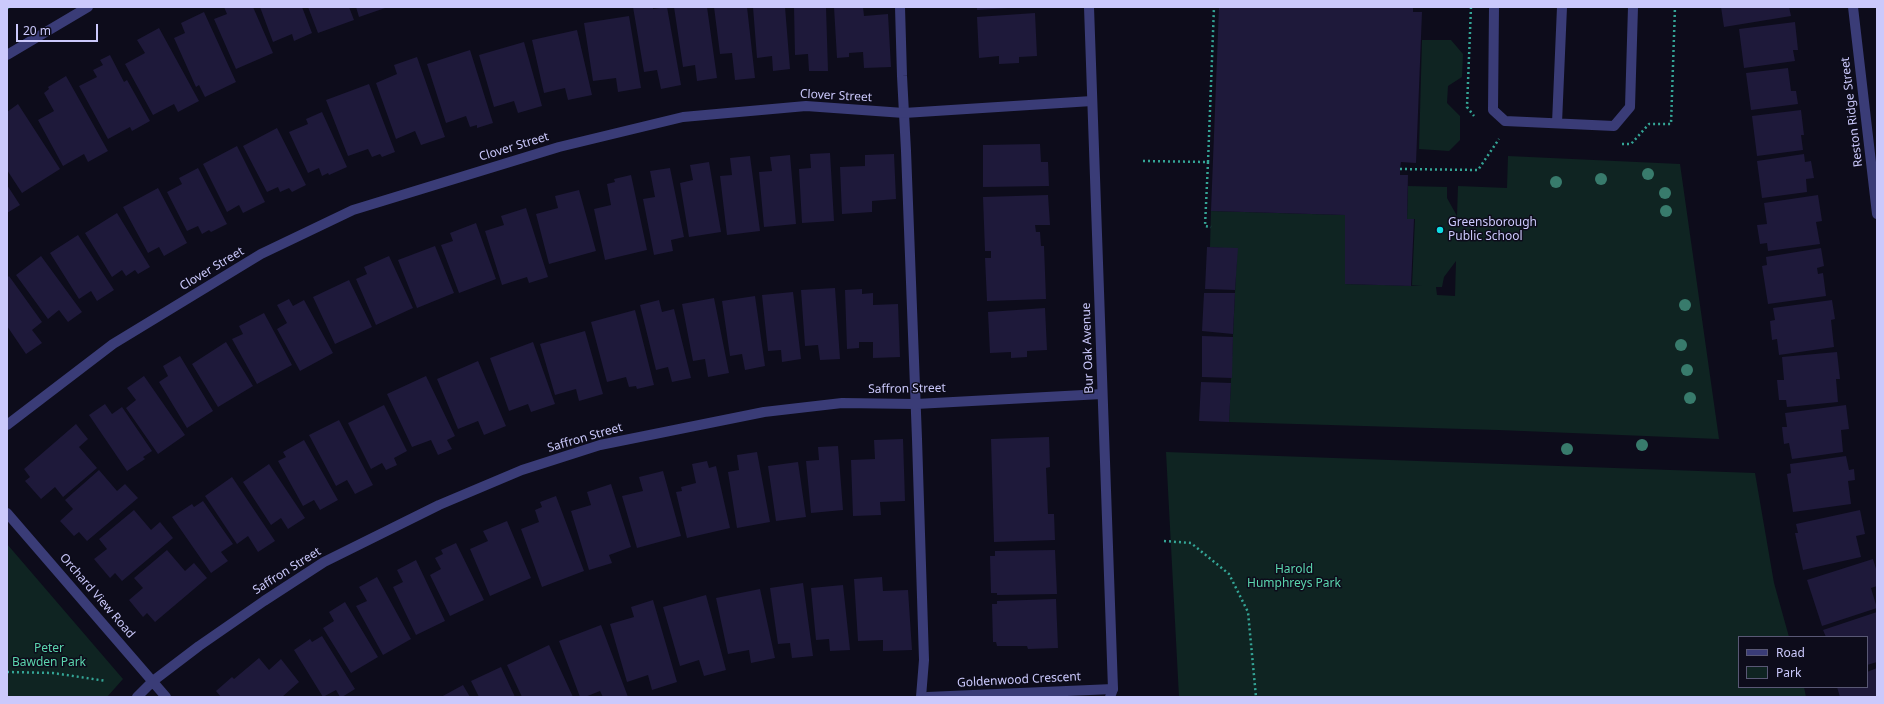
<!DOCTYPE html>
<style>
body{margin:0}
#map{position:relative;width:1884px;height:704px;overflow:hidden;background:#0d0c1b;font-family:"Noto Sans",sans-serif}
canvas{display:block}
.frame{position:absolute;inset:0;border:8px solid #cbc9fc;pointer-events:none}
.legend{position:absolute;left:1738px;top:636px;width:130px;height:52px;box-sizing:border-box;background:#0d0c1b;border:1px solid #595875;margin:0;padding:5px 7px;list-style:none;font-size:12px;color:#cbc9fc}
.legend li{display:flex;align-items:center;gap:8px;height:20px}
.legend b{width:20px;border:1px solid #595875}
.scale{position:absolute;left:16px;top:24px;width:82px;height:18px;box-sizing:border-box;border:2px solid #cbc9fc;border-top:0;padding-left:5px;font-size:12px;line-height:14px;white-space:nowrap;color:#cbc9fc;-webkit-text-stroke:3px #0d0c1b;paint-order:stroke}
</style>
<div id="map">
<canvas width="1884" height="704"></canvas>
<div class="frame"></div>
<ul class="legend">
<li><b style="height:5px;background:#3a3c77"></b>Road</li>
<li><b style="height:11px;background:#0f2422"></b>Park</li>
</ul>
<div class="scale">20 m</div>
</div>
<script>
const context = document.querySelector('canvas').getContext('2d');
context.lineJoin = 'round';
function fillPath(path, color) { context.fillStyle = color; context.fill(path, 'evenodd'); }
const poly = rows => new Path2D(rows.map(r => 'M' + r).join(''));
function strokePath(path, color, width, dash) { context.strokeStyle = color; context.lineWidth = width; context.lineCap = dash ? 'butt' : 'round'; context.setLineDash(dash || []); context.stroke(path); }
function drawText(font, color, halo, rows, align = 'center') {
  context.font = font + ' "Noto Sans",sans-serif'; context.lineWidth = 3; context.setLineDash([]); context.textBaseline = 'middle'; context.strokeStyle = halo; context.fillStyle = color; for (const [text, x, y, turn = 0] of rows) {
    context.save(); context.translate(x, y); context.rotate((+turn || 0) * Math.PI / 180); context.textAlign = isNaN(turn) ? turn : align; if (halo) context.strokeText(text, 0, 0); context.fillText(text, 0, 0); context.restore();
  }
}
const green = poly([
 [1422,40,1451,40,1463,54,1462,77,1448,86,1447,103,1460,116,1460,140,1449,151,1419,149],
 [1508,156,1680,164,1719,439,1498,430,1229,422,1237,249,1210,247,1211,211,1345,215,1345,284,1422,286,1412,285,1415,219,1407,219,1408,186,1447,187,1447,198,1457,216,1458,186,1507,188],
 [1456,261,1455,296,1437,295,1436,287,1442,287,1444,277],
 [1166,452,1755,473,1774,583,1789,637,1739,637,1739,687,1804,687,1806,697,1179,697],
 [7,544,123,679,107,697,7,697]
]);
const building = poly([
 [224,7,253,7,273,53,236,69,214,19,227,14],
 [260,7,302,7,312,33,294,41,292,34,273,42],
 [308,7,349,7,354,20,318,33],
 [356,7,388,7,359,17],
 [633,7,653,7,653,9,667,7,681,85,661,89,657,70,644,72],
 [674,7,707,7,717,78,697,81,695,65,683,67],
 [714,7,747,7,755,78,735,80,732,53,720,54],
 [753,7,785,7,790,69,773,71,772,56,757,58],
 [794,7,826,7,828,71,809,71,808,54,795,55],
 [834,7,863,7,864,16,888,14,891,67,864,68,863,52,849,53,849,57,837,58],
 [977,7,1009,7,1009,8,977,10],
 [1219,7,1413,7,1413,12,1422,12,1416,163,1401,162,1400,169,1400,175,1408,175,1407,219,1414,219,1411,286,1345,284,1345,215,1211,211],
 [1721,7,1789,7,1791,16,1724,27],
 [204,12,236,82,205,97,199,85,196,87,174,38,185,33,181,23],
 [1035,13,1037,56,1019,57,1019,63,999,64,999,56,979,58,977,17],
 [629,16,641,88,618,92,616,78,593,81,584,23],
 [1795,22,1798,50,1793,50,1795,61,1744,68,1739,29],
 [159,28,199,101,178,112,174,104,153,115,125,64,145,53,137,40],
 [577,30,592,95,568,100,565,88,544,93,532,40],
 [524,42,542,106,518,113,514,101,494,107,479,55],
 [470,50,493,123,477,128,477,125,470,127,466,116,446,123,427,64],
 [110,55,124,82,127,80,150,121,132,131,130,127,108,139,79,86,97,77,93,70,103,65,100,60],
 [417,57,445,137,421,145,415,131,396,139,376,83,397,74,394,65],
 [1788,68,1791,91,1796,91,1798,104,1751,110,1746,73],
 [66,76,108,151,88,162,84,154,63,166,38,120,54,111,44,93,49,89,48,87],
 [369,84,395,152,382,157,380,154,372,157,368,149,348,156,326,100],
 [18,104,60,169,22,193,7,170,7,112],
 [1801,110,1804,135,1801,135,1803,150,1757,156,1752,116],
 [322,112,347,167,329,175,328,173,322,176,319,168,308,173,289,132,308,124,306,119],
 [277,128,306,185,292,192,289,188,280,192,278,187,267,192,243,146],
 [1040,144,1041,162,1048,162,1049,186,983,187,983,145],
 [237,146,265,202,243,213,239,205,227,212,203,164],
 [830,153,834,221,802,223,799,169,811,168,810,154],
 [894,154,896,199,872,201,872,212,842,214,840,167,865,166,865,155],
 [1804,154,1805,162,1811,161,1814,178,1806,179,1807,192,1762,198,1757,161],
 [790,155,796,224,764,227,759,172,772,171,770,157],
 [750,156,760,231,727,235,720,176,732,175,730,158],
 [709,162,721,232,689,237,680,183,693,180,690,165],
 [198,168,227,224,211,232,209,230,202,234,198,226,187,231,167,192,182,184,179,178],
 [670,168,684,237,671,240,673,251,654,255,643,199,655,197,650,171],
 [631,175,647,250,605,260,594,209,611,205,607,184,615,182,614,179],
 [7,185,20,205,7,213],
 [158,188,187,243,164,256,159,247,148,253,123,207],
 [579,190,596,251,549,264,536,214,558,208,555,196],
 [1048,195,1050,225,1035,225,1036,232,1040,232,1041,246,1044,246,1046,299,987,301,985,258,991,258,991,251,985,251,983,197],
 [1818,195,1822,221,1816,222,1820,244,1768,251,1767,243,1760,244,1757,225,1767,224,1764,203],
 [526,208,548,277,529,283,527,277,502,285,485,231,504,225,501,216],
 [117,213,150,267,138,274,135,270,126,276,122,270,112,277,85,233],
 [476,223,496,279,459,293,441,245,453,241,450,233],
 [78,235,114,290,97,301,91,291,79,299,50,253],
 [435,246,454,293,417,308,398,260],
 [1207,247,1238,248,1235,290,1205,289],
 [1821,248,1824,266,1817,268,1818,274,1823,273,1826,296,1768,304,1762,266,1767,265,1766,257],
 [41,256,82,312,68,322,59,310,48,319,16,275],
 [389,256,413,308,376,325,356,279,367,274,364,267],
 [9,276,42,322,32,330,42,343,26,354,7,326,7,278],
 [349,280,372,327,335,344,313,297],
 [835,288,840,359,820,360,818,345,805,346,801,290],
 [862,289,862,294,873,293,873,305,898,304,900,357,873,358,873,342,859,342,859,348,847,349,845,290],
 [793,292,801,359,782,362,781,350,768,351,762,295],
 [1204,293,1235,293,1233,334,1202,331],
 [755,296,765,366,745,370,742,354,730,356,722,301],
 [714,298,729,373,708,377,705,359,693,361,682,304],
 [289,299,293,306,304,300,333,353,300,371,277,329,287,323,277,305],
 [659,300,662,312,674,309,691,378,672,382,668,367,656,370,640,305],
 [1832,300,1835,319,1831,320,1834,347,1779,355,1777,339,1772,340,1770,321,1775,320,1773,308],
 [1045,308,1047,350,1027,351,1027,357,1011,358,1011,352,990,353,988,312],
 [635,310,654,385,637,389,636,386,629,387,626,377,607,382,591,322],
 [264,313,292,365,257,384,232,339,243,334,239,326],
 [585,331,603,394,579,401,576,389,555,395,540,344],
 [1202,336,1233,337,1232,378,1202,377],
 [226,342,253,386,218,407,192,364],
 [533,342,555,404,531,412,528,404,509,411,490,358],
 [1837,352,1840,379,1836,379,1838,402,1787,407,1786,400,1779,400,1777,380,1784,380,1782,357],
 [180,356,213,411,187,428,159,382,168,376,163,366],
 [478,361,506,426,484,435,478,421,458,429,437,379],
 [144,376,185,435,158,454,126,408,136,400,127,388],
 [426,376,455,436,447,440,452,449,438,455,431,440,412,447,387,394],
 [1201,382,1231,383,1229,422,1199,421],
 [105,404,112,414,122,407,152,451,143,457,145,459,127,471,89,415],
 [384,405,407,451,394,458,397,465,386,470,382,463,371,469,348,423],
 [1846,405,1849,429,1841,430,1843,452,1792,459,1789,443,1784,444,1782,427,1787,427,1785,413],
 [339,420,373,485,355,494,347,480,336,486,309,435],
 [76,424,88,439,79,447,97,468,63,497,55,487,41,499,25,481,30,477,24,469],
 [1049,437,1050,467,1046,468,1048,514,1054,514,1055,540,994,542,991,439],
 [903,439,905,501,880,502,881,515,853,516,851,460,875,459,874,440],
 [304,440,338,500,320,510,314,500,303,506,278,461,286,457,283,452],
 [838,446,843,510,811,513,806,461,819,460,818,447],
 [757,452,770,522,737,528,728,472,739,470,737,455],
 [1846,456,1849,470,1854,469,1855,480,1848,481,1851,504,1793,512,1787,474,1791,473,1790,464],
 [707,461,709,468,716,466,730,528,687,538,676,492,682,491,681,487,696,483,692,464],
 [798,462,806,517,776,521,768,466],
 [269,464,305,518,288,529,281,518,271,525,243,482],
 [99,470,117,491,125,484,138,498,87,541,79,532,74,536,60,521,73,509,65,500],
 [663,471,681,536,637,548,622,496,643,491,639,477],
 [232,477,275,541,258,552,248,536,237,544,205,496],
 [611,484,631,547,609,555,612,563,589,570,571,511,591,505,587,492],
 [556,496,584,571,542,587,521,529,539,522,535,510,542,507,540,502],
 [203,501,233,544,221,552,228,561,211,573,172,517,192,504,194,507],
 [134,510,151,530,160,522,173,538,122,581,115,573,110,578,94,559,107,549,99,539],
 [1860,510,1865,534,1856,536,1861,557,1803,570,1795,533,1798,533,1796,524],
 [507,521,531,578,490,596,470,549,488,541,483,531],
 [456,543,484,600,450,616,430,575,441,569,435,558,443,554,441,550],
 [167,550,185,571,194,563,207,578,155,622,147,613,143,617,129,600,143,588,134,578],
 [1055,550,1057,594,997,595,997,593,991,593,990,556,995,556,995,551],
 [1873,559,1877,572,1877,586,1871,588,1877,608,1822,626,1807,580],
 [416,560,445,621,416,635,393,587,403,582,397,570],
 [377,577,411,639,383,655,356,606,367,601,359,587],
 [882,577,883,591,908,590,912,650,883,651,883,640,858,641,854,579],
 [803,583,813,656,792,658,790,643,778,644,770,588],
 [843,585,850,650,830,651,829,639,816,640,811,588],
 [760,589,775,658,751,663,749,650,728,654,716,598],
 [706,595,726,670,704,676,699,660,680,666,663,607],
 [1056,599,1058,648,1028,649,1027,646,997,646,996,642,993,642,992,604,997,604,997,601],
 [653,600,677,682,652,690,648,675,627,682,610,624,634,617,631,607],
 [345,602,378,657,351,673,323,628,334,621,329,612],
 [1877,612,1877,662,1867,665,1867,637,1826,637,1823,630],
 [601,625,628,697,603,697,600,691,585,697,580,697,559,641],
 [322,636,355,689,342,697,340,697,336,690,323,697,294,650,310,639,312,642],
 [549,645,573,697,522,697,507,665],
 [259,658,269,670,281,659,299,682,282,697,221,697,216,691,232,677,234,679],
 [501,667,515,697,479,697,471,681],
 [1877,668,1877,697,1840,697,1837,687,1867,687,1867,672],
 [463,685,470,697,441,697]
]);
const path = poly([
 [1471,7,1467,107,1474,116],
 [7,8,9,7],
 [1622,144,1631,144,1649,124,1671,124,1675,7],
 [1143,161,1208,162,1214,7],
 [1208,162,1205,226,1211,227],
 [1400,169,1478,170,1499,139],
 [1164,541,1191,543,1229,574,1248,612,1256,697],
 [7,672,53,673,106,681]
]);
const service = poly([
 [900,7,902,76,906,151,917,439,924,660,921,697],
 [1494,7,1493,110,1505,121,1614,126,1630,107,1633,7],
 [1557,123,1562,7]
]);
const minor = poly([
 [1853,7,1877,214],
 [7,425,113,344,261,254,353,210,559,147,683,117,806,106,904,113,1092,101],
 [7,513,166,697],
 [137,697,153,681,199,646,264,601,324,562,439,505,522,470,600,445,764,412,842,403,916,404,1102,394],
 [927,697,1113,689]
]);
const tertiary = poly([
 [1089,7,1113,689,1110,697],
 [7,55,88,7]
]);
const trees = [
 [1648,174],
 [1601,179],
 [1556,182],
 [1665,193],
 [1666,211],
 [1685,305],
 [1681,345],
 [1687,370],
 [1690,398],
 [1642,445],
 [1567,449]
];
const markers = [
 [1440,230,4,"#0edde3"]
];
const streetNames = [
 ["Clover Street",836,96,3],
 ["Reston Ridge Street",1852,112,-97],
 ["Clover Street",514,147,-17],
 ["Clover Street",212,269,-31],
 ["Bur Oak Avenue",1088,348,-92],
 ["Saffron Street",907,389,-1],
 ["Saffron Street",585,438,-16],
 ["Saffron Street",287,571,-32],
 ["Orchard View Road",97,596,49],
 ["Goldenwood Crescent",1019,680,-3]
];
const poiNames = [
 ["Greensborough",1448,223],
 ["Public School",1448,237]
];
const parkNames = [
 ["Harold",1294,570],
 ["Humphreys Park",1294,584],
 ["Peter",49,649],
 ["Bawden Park",49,663]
];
fillPath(green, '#0f2422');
fillPath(building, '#1e193a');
strokePath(path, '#34a596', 2.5, [2, 3]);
strokePath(service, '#3a3c77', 10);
strokePath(minor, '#3a3c77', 10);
strokePath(tertiary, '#3a3c77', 10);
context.fillStyle = '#387b6c';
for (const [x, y] of trees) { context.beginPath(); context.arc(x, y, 6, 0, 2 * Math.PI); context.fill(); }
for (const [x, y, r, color] of markers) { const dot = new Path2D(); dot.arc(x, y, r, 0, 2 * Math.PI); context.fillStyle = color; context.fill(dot); strokePath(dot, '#0d0c1b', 1.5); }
drawText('12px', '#cbc9fc', '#0d0c1b', streetNames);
drawText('12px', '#cbc9fc', '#0d0c1b', poiNames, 'left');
drawText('12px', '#5bd6ae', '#0d0c1b', parkNames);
</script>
